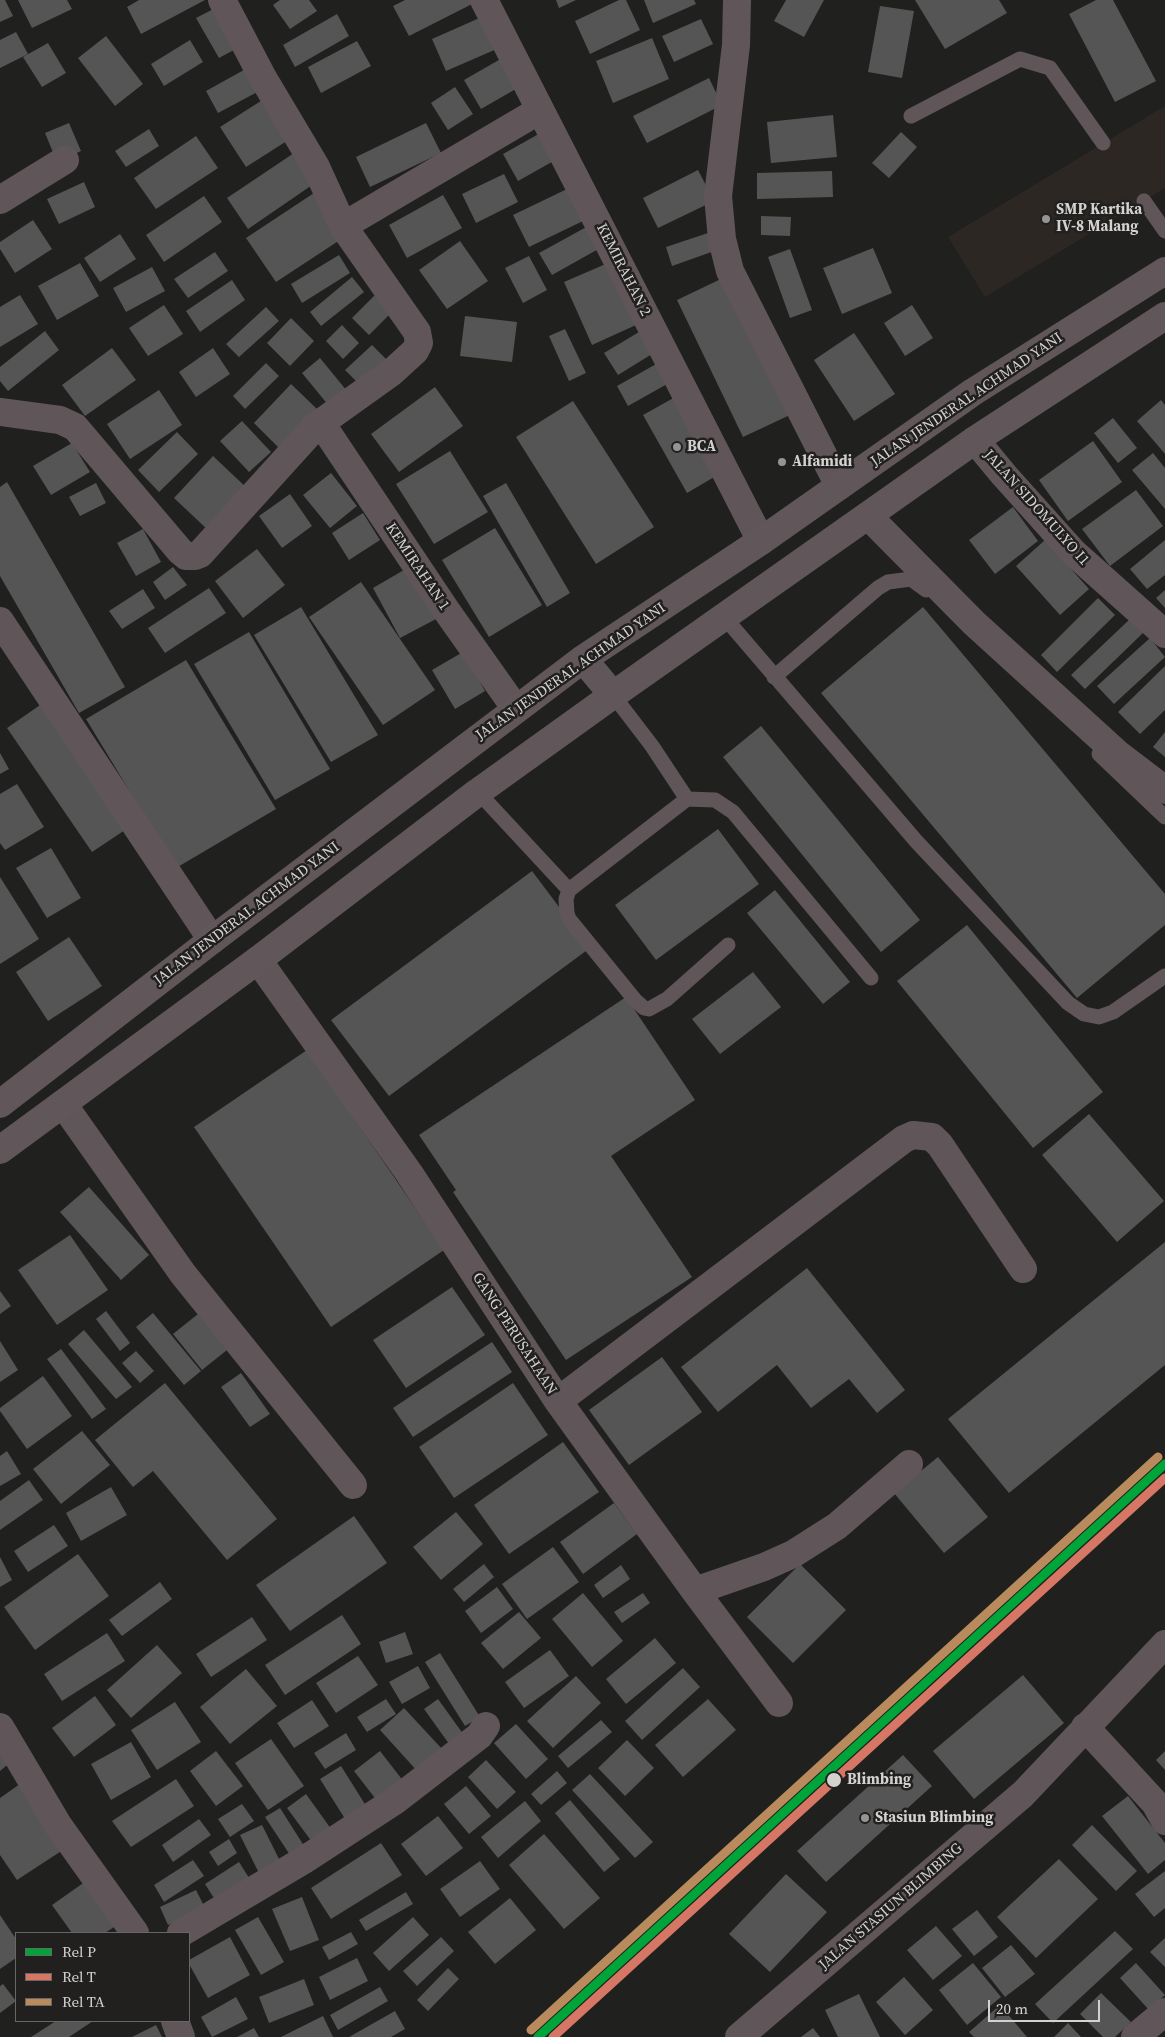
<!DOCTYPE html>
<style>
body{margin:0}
#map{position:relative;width:1165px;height:2037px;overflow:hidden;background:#20201f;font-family:"Source Serif 4",serif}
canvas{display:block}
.legend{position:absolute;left:15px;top:1932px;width:175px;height:90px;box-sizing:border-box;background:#21201e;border:1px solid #686765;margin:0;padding:6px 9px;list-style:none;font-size:15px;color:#d3d2d0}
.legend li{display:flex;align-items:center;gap:10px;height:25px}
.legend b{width:25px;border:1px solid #686765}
.scale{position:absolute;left:988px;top:2000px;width:112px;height:22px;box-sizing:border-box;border:2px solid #d3d2d0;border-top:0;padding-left:6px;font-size:15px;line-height:18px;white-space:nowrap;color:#d3d2d0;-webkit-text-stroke:4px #21201e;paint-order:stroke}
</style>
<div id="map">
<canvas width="1165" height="2037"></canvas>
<ul class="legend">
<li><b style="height:6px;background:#00a53a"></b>Rel P</li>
<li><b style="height:6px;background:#d67664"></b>Rel T</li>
<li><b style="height:6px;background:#b98a5c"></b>Rel TA</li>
</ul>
<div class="scale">20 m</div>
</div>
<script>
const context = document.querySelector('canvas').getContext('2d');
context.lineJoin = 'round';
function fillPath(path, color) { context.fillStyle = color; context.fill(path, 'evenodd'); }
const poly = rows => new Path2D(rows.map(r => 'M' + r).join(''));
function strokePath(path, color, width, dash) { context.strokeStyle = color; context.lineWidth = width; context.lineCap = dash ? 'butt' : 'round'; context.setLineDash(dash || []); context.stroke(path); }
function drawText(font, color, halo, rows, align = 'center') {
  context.font = font + ' "Source Serif 4",serif'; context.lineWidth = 5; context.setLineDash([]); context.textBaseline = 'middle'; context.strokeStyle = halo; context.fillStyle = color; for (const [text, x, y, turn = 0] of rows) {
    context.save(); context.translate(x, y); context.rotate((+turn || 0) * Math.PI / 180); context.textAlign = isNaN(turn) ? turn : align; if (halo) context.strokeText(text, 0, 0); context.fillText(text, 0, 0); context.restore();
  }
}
const built = poly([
 [1165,106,1165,188,985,297,948,237]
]);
const building = poly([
 [0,0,5,0,13,16,0,22],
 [18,0,67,0,72,9,32,28],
 [139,0,205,0,141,34,127,7],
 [280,0,309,0,317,11,290,29,273,5],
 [405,0,480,0,409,36,393,6],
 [556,0,576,0,559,8],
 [619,0,626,0,640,30,590,54,575,21],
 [644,0,694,0,696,4,653,23],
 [786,0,824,0,804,37,774,21],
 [915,0,999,0,1007,13,945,49],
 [1096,0,1113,0,1156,81,1115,102,1069,14],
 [223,4,245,44,219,58,196,18],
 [880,6,914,11,902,78,868,72],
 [337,14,349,36,295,67,283,45],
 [484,16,499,48,446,71,432,39],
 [701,19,713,44,674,62,662,36],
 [16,32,28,54,0,68,0,40],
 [106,36,143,84,115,106,78,58],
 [652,38,669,79,613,103,596,61],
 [190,40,203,62,164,86,151,64],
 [357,41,371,66,321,93,308,67],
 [48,43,66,73,42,87,23,57],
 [504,57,521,86,481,109,464,80],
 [251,66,263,89,218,113,206,91],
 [709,78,722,105,647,143,633,116],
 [455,87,473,114,448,130,431,103],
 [264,99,290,139,246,167,220,127],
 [833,115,837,157,771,163,767,122],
 [69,123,81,151,57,162,45,133],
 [426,123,441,153,370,187,356,157],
 [149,129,159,146,126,167,115,151],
 [544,131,559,158,518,181,503,154],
 [901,132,917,147,889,178,872,163],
 [196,136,218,168,156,209,134,178],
 [297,151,318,181,248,229,227,198],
 [698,170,714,201,658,228,643,198],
 [832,171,833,197,757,199,757,173],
 [504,174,518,202,476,223,462,194],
 [84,182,95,207,59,224,47,199],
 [567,189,583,221,529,247,513,215],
 [314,193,343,238,276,282,246,238],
 [443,195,462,228,407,258,389,225],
 [204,196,222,222,164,262,146,235],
 [761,216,791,217,790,236,761,235],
 [33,220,52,249,15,273,0,249,0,242],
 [590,225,602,247,552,275,539,253],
 [714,231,720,249,672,266,666,247],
 [120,234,136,259,100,282,84,258],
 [460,241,488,281,447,309,419,270],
 [873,248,892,293,842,314,823,268],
 [790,249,812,310,790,318,768,257],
 [215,252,228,271,188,298,174,279],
 [339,255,350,273,302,303,291,284],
 [529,256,547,290,523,303,505,268],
 [80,263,99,296,57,320,38,286],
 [608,263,636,325,592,345,564,282],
 [152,267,165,291,126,312,113,288],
 [352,277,364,292,321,326,310,312],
 [723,278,790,415,743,437,677,300],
 [232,280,245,300,200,332,186,311],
 [380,290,397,307,369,335,352,318],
 [20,295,38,324,0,347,0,307],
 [164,305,183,334,148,356,129,328],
 [912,305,933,338,905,356,884,323],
 [266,307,279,321,239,357,226,344],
 [465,316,517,322,512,362,460,356],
 [291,318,314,341,290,366,267,343],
 [342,325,359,343,343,359,326,341],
 [565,329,586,373,569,381,549,336],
 [45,331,59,350,8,391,0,381,0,367],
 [639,332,652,354,618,375,604,353],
 [854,333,895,394,854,421,814,360],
 [372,345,391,364,364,389,345,370],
 [112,348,136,380,85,416,62,385],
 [213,348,230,374,196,397,179,372],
 [320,358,347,391,329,406,302,373],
 [266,363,279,376,245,409,233,396],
 [658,363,669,383,628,406,617,386],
 [291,384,317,409,279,448,254,423],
 [435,387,463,426,399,472,371,434],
 [159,390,182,425,130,459,107,424],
 [677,396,721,473,687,493,643,415],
 [1161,400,1165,405,1165,454,1137,421],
 [573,401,654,527,596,564,516,437],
 [1113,418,1137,448,1118,463,1094,433],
 [242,421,271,452,249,472,220,441],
 [177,432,198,454,159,492,138,470],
 [1093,441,1122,482,1068,521,1039,480],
 [72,443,90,472,51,495,33,466],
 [450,451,488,512,434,544,396,484],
 [1153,453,1165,468,1165,509,1132,470],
 [213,456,249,490,209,531,174,498],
 [331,473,357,506,330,528,303,495],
 [7,482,125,687,79,713,0,576,0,487],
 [96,483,106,503,80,516,69,497],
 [506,483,570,593,547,607,483,496],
 [1136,490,1163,526,1110,566,1082,529],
 [290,494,312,526,282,548,259,516],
 [1013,507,1038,541,995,574,969,540],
 [363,513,380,540,349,560,332,533],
 [495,528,542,605,489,637,442,560],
 [143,529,161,562,136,576,117,543],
 [1045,540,1089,589,1060,615,1016,566],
 [1165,540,1165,575,1147,589,1130,569],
 [257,549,285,585,243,618,215,581],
 [173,567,187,585,165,600,153,582],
 [409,567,438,618,400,638,373,588],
 [361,582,435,690,383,725,309,617],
 [209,588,226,613,165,653,148,628],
 [143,589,155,608,122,629,109,611],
 [1165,590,1165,608,1156,598],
 [1098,598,1115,615,1057,672,1041,655],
 [301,607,378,735,331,762,254,635],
 [923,607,1165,894,1165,925,1077,998,821,693],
 [1130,619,1143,633,1085,689,1071,675],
 [249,632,330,769,275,800,194,664],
 [1150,638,1165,657,1114,704,1097,686],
 [463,652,485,691,455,709,432,670],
 [186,660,276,809,176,868,86,719],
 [1165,666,1165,710,1140,734,1118,712],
 [43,703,128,828,92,852,7,728],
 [761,726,920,920,881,952,723,757],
 [1165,732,1165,757,1153,747],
 [0,753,9,769,0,774],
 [17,784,44,827,5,850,0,843,0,794],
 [718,829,759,884,656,960,615,905],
 [51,848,81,898,47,918,16,868],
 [532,871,590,948,389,1096,331,1020],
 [0,877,39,939,0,964],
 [775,890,850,982,823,1004,747,913],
 [967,925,1103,1092,1033,1148,897,981],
 [69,937,102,986,48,1021,16,972],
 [753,972,781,1007,720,1054,692,1019],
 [626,997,695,1100,611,1156,692,1277,566,1360,453,1192,456,1190,419,1135],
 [307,1050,444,1250,331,1327,194,1127],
 [1089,1114,1164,1201,1117,1242,1042,1155],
 [89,1187,149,1255,121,1280,60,1212],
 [70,1235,108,1290,57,1325,18,1270],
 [1165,1242,1165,1365,1009,1493,948,1419],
 [807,1268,905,1390,877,1413,849,1379,811,1408,777,1365,718,1412,681,1367],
 [452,1287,485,1335,406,1388,373,1340],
 [0,1291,11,1306,0,1314],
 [106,1311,130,1343,120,1351,96,1319],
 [153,1313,201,1371,184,1385,136,1327],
 [198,1314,227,1350,202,1370,173,1334],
 [84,1330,132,1387,116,1399,68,1344],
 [0,1341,18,1370,0,1382],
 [492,1342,512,1372,413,1437,393,1408],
 [61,1349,106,1409,92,1419,47,1359],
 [136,1351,154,1371,140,1383,122,1363],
 [662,1357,702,1412,629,1465,589,1410],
 [241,1373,270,1414,250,1427,221,1387],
 [43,1376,72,1416,27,1449,0,1411,0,1408],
 [165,1383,277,1519,227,1560,153,1471,133,1487,95,1440],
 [513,1383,548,1435,454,1498,419,1447],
 [82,1431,110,1465,61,1504,33,1469],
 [563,1442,599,1492,509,1554,474,1505],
 [7,1451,21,1474,0,1486,0,1456],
 [938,1457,988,1517,944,1553,894,1493],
 [29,1480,43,1500,0,1530,0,1501],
 [111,1487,127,1515,81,1541,66,1513],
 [614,1503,637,1534,583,1574,560,1542],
 [456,1512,483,1544,441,1580,413,1547],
 [354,1516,387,1563,290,1631,256,1585],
 [54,1525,68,1546,28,1572,14,1551],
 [553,1547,579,1582,527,1619,502,1584],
 [78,1554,109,1596,35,1650,4,1607],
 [0,1557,12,1580,0,1587],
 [484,1564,494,1577,464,1602,453,1589],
 [800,1564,846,1610,793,1663,747,1617],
 [621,1565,630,1579,603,1598,594,1585],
 [160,1582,172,1599,122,1636,109,1620],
 [497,1587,513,1609,481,1633,465,1611],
 [583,1593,623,1641,592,1667,552,1619],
 [643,1593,650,1603,622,1623,614,1612],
 [519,1612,541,1638,503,1669,481,1643],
 [342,1615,361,1644,285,1695,265,1665],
 [252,1617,267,1640,211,1677,196,1654],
 [405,1632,413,1654,386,1663,379,1642],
 [107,1633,125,1661,62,1701,44,1674],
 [655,1638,676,1663,626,1704,606,1679],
 [157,1645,182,1673,131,1718,107,1690],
 [550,1650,569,1676,524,1708,505,1682],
 [440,1653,480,1717,465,1726,425,1662],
 [358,1656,378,1685,336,1713,316,1683],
 [418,1666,430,1688,402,1704,389,1682],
 [683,1668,700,1687,642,1740,625,1721],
 [246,1669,277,1706,230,1744,200,1707],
 [1023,1675,1064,1723,974,1799,933,1751],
 [576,1676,601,1703,553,1748,527,1721],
 [95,1696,116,1725,74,1757,52,1728],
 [386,1699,396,1714,367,1732,357,1717],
 [438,1699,466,1738,452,1748,424,1709],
 [708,1699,736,1730,683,1777,655,1745],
 [312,1700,329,1726,294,1748,277,1723],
 [175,1702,201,1742,157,1770,131,1730],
 [404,1708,443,1750,419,1773,380,1730],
 [601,1720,612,1732,568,1768,558,1756],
 [516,1724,548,1759,526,1779,494,1743],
 [346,1733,356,1750,325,1769,314,1753],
 [271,1739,304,1786,268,1810,235,1763],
 [627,1740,654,1768,625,1796,598,1768],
 [131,1742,151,1777,111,1800,91,1764],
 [0,1746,12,1761,0,1771],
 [216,1751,243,1786,216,1806,190,1771],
 [380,1751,404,1782,378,1802,354,1771],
 [1165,1751,1165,1770,1156,1760],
 [903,1755,932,1786,826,1882,797,1851],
 [486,1760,516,1792,497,1809,468,1777],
 [341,1766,368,1809,347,1822,320,1779],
 [557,1771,567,1783,541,1805,531,1794],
 [590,1774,653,1842,635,1858,572,1790],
 [27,1779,72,1844,17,1880,0,1855,0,1798],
 [176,1779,194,1806,131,1847,112,1821],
 [466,1786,491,1816,469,1834,444,1804],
 [306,1794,334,1833,315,1846,287,1808],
 [1128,1796,1165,1843,1165,1860,1148,1874,1102,1816],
 [570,1800,620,1859,604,1872,555,1813],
 [525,1801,541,1821,498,1858,481,1837],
 [242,1804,254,1821,230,1837,218,1819],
 [280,1808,306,1849,292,1858,265,1817],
 [438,1816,463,1848,426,1876,401,1844],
 [199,1819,211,1835,173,1862,162,1845],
 [262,1825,282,1865,260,1875,240,1835],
 [1092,1825,1137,1871,1116,1891,1072,1845],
 [544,1834,600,1898,564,1929,509,1865],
 [229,1839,237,1853,218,1866,209,1852],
 [381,1843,402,1875,331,1919,311,1888],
 [1059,1859,1098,1899,1036,1958,997,1917],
 [193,1860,204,1876,164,1902,154,1885],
 [480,1861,500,1889,460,1917,440,1889],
 [239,1862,251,1881,217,1903,205,1884],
 [1165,1871,1165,1908,1154,1917,1135,1894],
 [786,1874,827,1912,770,1972,729,1934],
 [89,1879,120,1923,105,1933,72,1933,52,1905],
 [196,1890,205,1908,168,1925,160,1907],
 [406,1892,413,1904,366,1931,359,1920],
 [302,1897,319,1940,290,1951,272,1909],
 [510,1898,536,1930,495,1964,468,1932],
 [977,1910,998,1937,974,1956,952,1929],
 [0,1915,16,1939,16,1958,0,1969],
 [258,1917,284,1962,261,1975,235,1930],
 [413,1917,429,1935,389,1971,373,1953],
 [936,1926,962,1956,933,1980,907,1950],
 [1115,1931,1133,1949,1053,2023,1035,2004],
 [351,1932,358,1944,329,1960,322,1947],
 [230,1937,250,1975,208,1998,189,1964,189,1960],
 [441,1937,454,1951,417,1986,403,1971],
 [1165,1938,1165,1967,1150,1952],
 [1011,1945,1035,1974,1005,1997,982,1968],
 [357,1958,368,1981,330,2000,319,1977],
 [973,1963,1001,1997,967,2025,939,1990],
 [1136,1963,1165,1995,1149,2010,1120,1978],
 [448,1968,459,1979,428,2011,417,2000],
 [904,1977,933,2010,905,2035,876,2002],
 [304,1979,314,2005,269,2023,259,1997],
 [3,1984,16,2001,0,2013,0,1986],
 [380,1987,388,2001,338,2030,330,2015],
 [1101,1993,1131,2022,1115,2037,1103,2037,1080,2014],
 [859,1994,880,2037,838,2037,825,2010],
 [236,1997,248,2019,212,2037,201,2017],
 [1000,2005,1027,2037,974,2037,969,2032],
 [395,2011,405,2029,391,2037,349,2037],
 [323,2016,333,2037,281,2037],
 [56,2021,93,2021,69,2037,31,2037],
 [1068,2023,1081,2037,1054,2037],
 [156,2025,162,2037,132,2037],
 [254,2028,259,2037,237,2037],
 [813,2028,820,2037,801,2037]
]);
const lane = poly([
 [911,116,1020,59,1050,68,1103,143],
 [1144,201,1165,231],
 [725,618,916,841,1068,1003,1084,1014,1099,1017,1113,1012,1165,976],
 [774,677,878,588,888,582,911,579,926,590],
 [613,695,652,746,687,799],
 [1099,754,1165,817],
 [478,792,569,890],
 [728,945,667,999,649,1009,644,1008,635,1000,569,919,567,913,566,899,569,890,687,799,715,800,733,812,871,978]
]);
const street = poly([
 [484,0,761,541],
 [737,0,736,45,718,196,722,239,730,271,839,486],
 [0,200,65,160],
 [343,226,540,110],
 [0,412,60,420,75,427,180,551,186,556,195,556,200,554,315,427,392,372,415,351,419,343,417,332,343,226,316,167,263,78,222,0],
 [321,423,446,610,516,709],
 [975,440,1004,475,1074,553,1165,634],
 [868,516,974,623,1118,754,1165,790],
 [0,621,212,940],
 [258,960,409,1173,558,1401,695,1591,779,1703],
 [63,1104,183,1274,353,1485],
 [558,1401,904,1139,913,1135,932,1137,940,1145,1023,1269],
 [695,1591,764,1567,793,1554,837,1526,909,1464],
 [0,1727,58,1825,135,1933],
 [1085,1727,1155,1803,1165,1821],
 [181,1933,304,1860,396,1800,479,1736,486,1726],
 [175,2021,181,2037],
 [739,2037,1023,1794,1165,1644],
 [1135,2037,1165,2012]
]);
const primary = poly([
 [583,659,613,695],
 [0,1104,212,940,583,659,761,541,973,392,1165,271],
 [0,1150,258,960,478,792,613,695,975,440,1165,316]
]);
const rail1 = poly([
 [538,2037,1165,1464]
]);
const rail2 = poly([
 [553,2037,1165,1478]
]);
const rail3 = poly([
 [531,2030,1158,1457]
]);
const markers = [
 [1046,219,5,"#949492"],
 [677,447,5,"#949492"],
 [782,462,5,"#949492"],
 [834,1780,8,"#d3d2d0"],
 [865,1818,5,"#949492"]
];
const poiNames = [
 ["SMP Kartika",1056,210],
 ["IV-8 Malang",1056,227],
 ["BCA",687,447],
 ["Alfamidi",792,462],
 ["Stasiun Blimbing",875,1818]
];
const streetNames = [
 ["KEMIRAHAN 2",623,270,63],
 ["JALAN JENDERAL ACHMAD YANI",967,400,-34],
 ["JALAN SIDOMULYO I1",1036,508,48],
 ["KEMIRAHAN 1",417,567,56],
 ["JALAN JENDERAL ACHMAD YANI",571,672,-35],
 ["JALAN JENDERAL ACHMAD YANI",247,914,-37],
 ["GANG PERUSAHAAN",514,1334,57],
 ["JALAN STASIUN BLIMBING",891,1907,-41]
];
const stopNames = [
 ["Blimbing",847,1780]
];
fillPath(built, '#2c2722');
fillPath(building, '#565555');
strokePath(lane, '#605659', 15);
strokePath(street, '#605659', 28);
strokePath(primary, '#61575a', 28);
strokePath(rail1, '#00a53a', 9);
strokePath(rail2, '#d67664', 9);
strokePath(rail3, '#b98a5c', 9);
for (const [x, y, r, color] of markers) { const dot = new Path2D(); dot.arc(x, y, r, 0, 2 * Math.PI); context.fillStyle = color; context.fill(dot); strokePath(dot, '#21201e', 2); }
drawText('bold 15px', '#d3d2d0', '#21201e', poiNames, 'left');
drawText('15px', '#d3d2d0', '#21201e', streetNames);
drawText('bold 15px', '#d3d2d0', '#21201e', stopNames, 'left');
</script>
